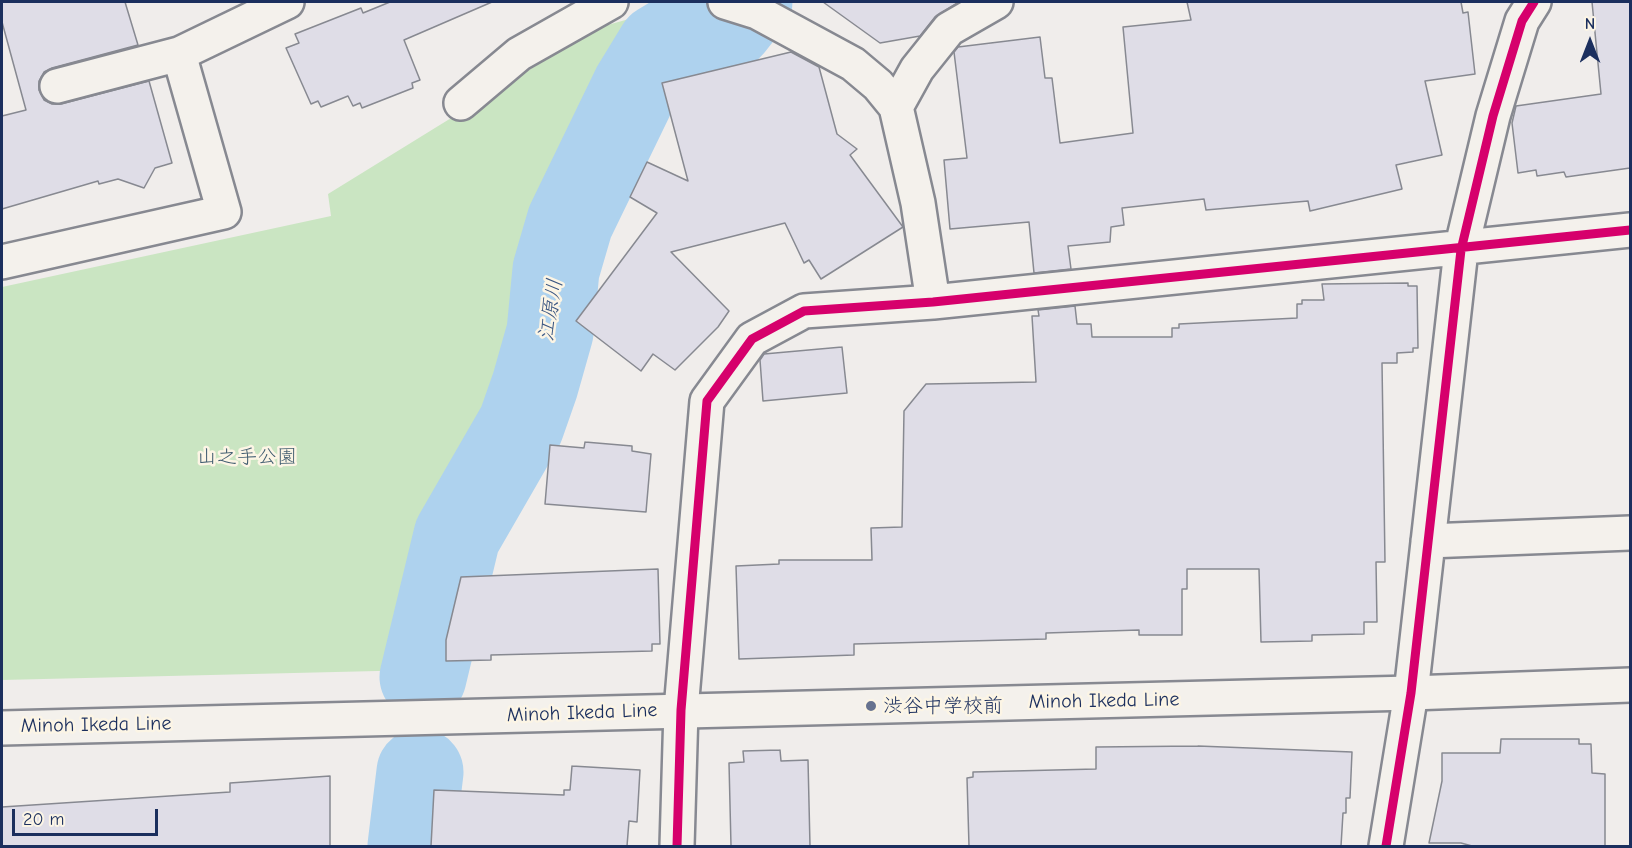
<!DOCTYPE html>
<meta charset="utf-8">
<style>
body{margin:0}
#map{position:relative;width:1632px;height:848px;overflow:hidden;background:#f0edeb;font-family:"Comic Neue",sans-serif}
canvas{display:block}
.frame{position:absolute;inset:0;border:3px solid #1b2f5e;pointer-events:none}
.north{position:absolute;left:1560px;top:12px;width:60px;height:60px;-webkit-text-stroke:4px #fcf5e5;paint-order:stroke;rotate:0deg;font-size:16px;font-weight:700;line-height:24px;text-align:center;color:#1b2f5e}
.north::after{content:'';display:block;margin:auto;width:21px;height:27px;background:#1b2f5e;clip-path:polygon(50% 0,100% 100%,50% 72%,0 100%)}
.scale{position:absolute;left:12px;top:809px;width:146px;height:27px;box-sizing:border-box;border:3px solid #1b2f5e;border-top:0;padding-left:8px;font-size:18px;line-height:21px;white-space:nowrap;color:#1b2f5e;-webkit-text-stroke:4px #fcf5e5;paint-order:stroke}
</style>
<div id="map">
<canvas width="1632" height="848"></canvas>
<div class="frame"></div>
<div class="north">N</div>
<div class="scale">20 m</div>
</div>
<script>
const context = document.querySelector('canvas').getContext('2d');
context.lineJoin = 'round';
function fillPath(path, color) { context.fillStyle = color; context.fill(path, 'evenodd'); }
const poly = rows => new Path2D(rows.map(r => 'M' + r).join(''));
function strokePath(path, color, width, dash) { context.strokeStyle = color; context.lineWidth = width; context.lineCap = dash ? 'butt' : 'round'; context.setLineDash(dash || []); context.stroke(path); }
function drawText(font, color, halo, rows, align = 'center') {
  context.font = font + ' "Comic Neue","Klee One",sans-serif'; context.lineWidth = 5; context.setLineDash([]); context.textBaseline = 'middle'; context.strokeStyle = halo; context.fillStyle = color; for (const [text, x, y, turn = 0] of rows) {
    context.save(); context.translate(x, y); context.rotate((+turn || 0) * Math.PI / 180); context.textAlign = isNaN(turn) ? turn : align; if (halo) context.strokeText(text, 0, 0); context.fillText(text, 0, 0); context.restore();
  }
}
const green = poly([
 [682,14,711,19,664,33,641,60,557,220,545,316,530,389,446,545,424,636,419,670,2,680,2,287,331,216,328,194,597,28,636,17]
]);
const river = poly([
 [423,677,457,536,521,425,535,385,550,332,556,270,570,222,635,88,660,47,680,35,730,26,749,2],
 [411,846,420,772]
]);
const building = poly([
 [2,2,125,2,138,45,52,68,44,72,39,81,39,90,44,100,52,104,61,104,149,81,172,163,155,168,144,188,118,179,99,184,98,181,2,209,2,116,26,110,2,22,2,2],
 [390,2,492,2,404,40,420,80,412,83,413,88,362,108,360,103,353,106,348,96,321,107,318,101,311,104,286,48,299,43,295,34,361,8,363,13,390,2],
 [823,2,959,2,935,17,920,36,880,43,823,2],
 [1187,2,1461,2,1463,13,1468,12,1475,74,1425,81,1442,155,1396,165,1402,189,1310,211,1308,201,1206,210,1204,199,1122,208,1124,225,1111,227,1110,242,1068,246,1071,269,1034,273,1029,222,950,229,944,160,967,158,954,52,958,47,1040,37,1045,78,1052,78,1060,143,1133,133,1123,27,1191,20,1187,2],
 [1592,2,1630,2,1630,168,1566,177,1564,172,1537,176,1536,170,1518,173,1512,123,1516,106,1601,94,1592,2],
 [791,52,819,67,837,134,857,149,850,155,903,227,821,279,809,260,804,263,785,223,671,252,729,311,718,327,675,370,653,354,641,371,576,321,657,213,630,197,647,162,688,181,662,83,791,52],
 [1408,283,1408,286,1417,286,1418,348,1413,348,1413,352,1397,353,1397,363,1382,363,1385,562,1376,562,1377,622,1364,622,1364,634,1312,635,1312,641,1261,642,1259,569,1187,569,1187,589,1182,589,1182,635,1139,635,1139,630,1046,633,1046,639,854,644,854,655,739,659,736,566,779,564,779,560,872,560,871,528,902,527,904,411,926,384,1036,382,1032,316,1039,316,1038,310,1075,306,1077,324,1091,324,1092,337,1172,337,1172,328,1179,328,1179,324,1297,318,1297,304,1302,304,1302,300,1324,300,1322,284,1408,283],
 [842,347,847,393,763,401,760,360,764,354,842,347],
 [585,442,632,446,632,451,651,454,646,512,545,504,550,445,584,448,585,442],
 [658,569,660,644,652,644,652,651,491,655,491,660,446,661,446,640,461,577,658,569],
 [1501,739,1579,739,1579,744,1591,744,1592,773,1605,774,1605,846,1472,846,1461,843,1429,843,1442,781,1442,753,1500,753,1501,739],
 [1198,746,1352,752,1350,798,1346,798,1346,813,1343,813,1341,846,969,846,967,778,973,777,973,772,1096,769,1096,747,1198,746],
 [780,750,781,761,808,760,810,846,731,846,729,763,744,762,743,751,780,750],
 [572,766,640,770,637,822,629,821,627,846,431,846,434,790,564,795,564,790,570,790,572,766],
 [330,776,330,846,2,846,2,807,230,792,230,783,330,776]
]);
const street = poly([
 [725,2,757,12,853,64,878,85,896,107,918,203,933,302],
 [57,86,179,54],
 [461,103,519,54,611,2],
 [896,107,917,69,949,29,996,2],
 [2,262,224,212,179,54,287,2],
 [1428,541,1630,533],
 [681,710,707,401,752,339,804,311,933,302,1630,230],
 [1386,846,1411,693,1461,250,1493,116,1522,21,1534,2]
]);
const secondary = poly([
 [677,846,681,710]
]);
const primary = poly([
 [2,728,1411,693,1630,685]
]);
const cycleway = poly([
 [677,846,681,710,707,401,752,339,804,311,933,302,1630,230],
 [1386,846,1411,693,1461,250,1493,116,1522,21,1534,2]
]);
const markers = [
 [871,706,6,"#66728f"]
];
const parkNames = [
 ["山之手公園",247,457]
];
const streetNames = [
 ["Minoh Ikeda Line",1104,701,-1],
 ["Minoh Ikeda Line",582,713,-2],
 ["Minoh Ikeda Line",96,725,-1]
];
const poiNames = [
 ["渋谷中学校前",883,706]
];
const waterNames = [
 ["江原川",551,310,-81]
];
fillPath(green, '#cae5c2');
strokePath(river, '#aed2ee', 87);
fillPath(building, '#dfdde7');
strokePath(building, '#878991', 1.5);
strokePath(street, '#878991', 38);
strokePath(secondary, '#878991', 38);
strokePath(primary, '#878991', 38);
strokePath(street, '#f4f1ec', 33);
strokePath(secondary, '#f4f1ec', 33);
strokePath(primary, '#f4f1ec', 33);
strokePath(cycleway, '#d6006c', 9);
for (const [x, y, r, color] of markers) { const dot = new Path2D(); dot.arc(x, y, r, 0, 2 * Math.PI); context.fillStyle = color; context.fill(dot); strokePath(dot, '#fcf5e5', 2); }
drawText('20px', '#3f5b6f', '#fcf5e5', parkNames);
drawText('20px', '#1b2f5e', '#fcf5e5', streetNames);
drawText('20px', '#1b2f5e', '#fcf5e5', poiNames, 'left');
drawText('italic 21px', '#395582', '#fcf5e5', waterNames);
</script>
